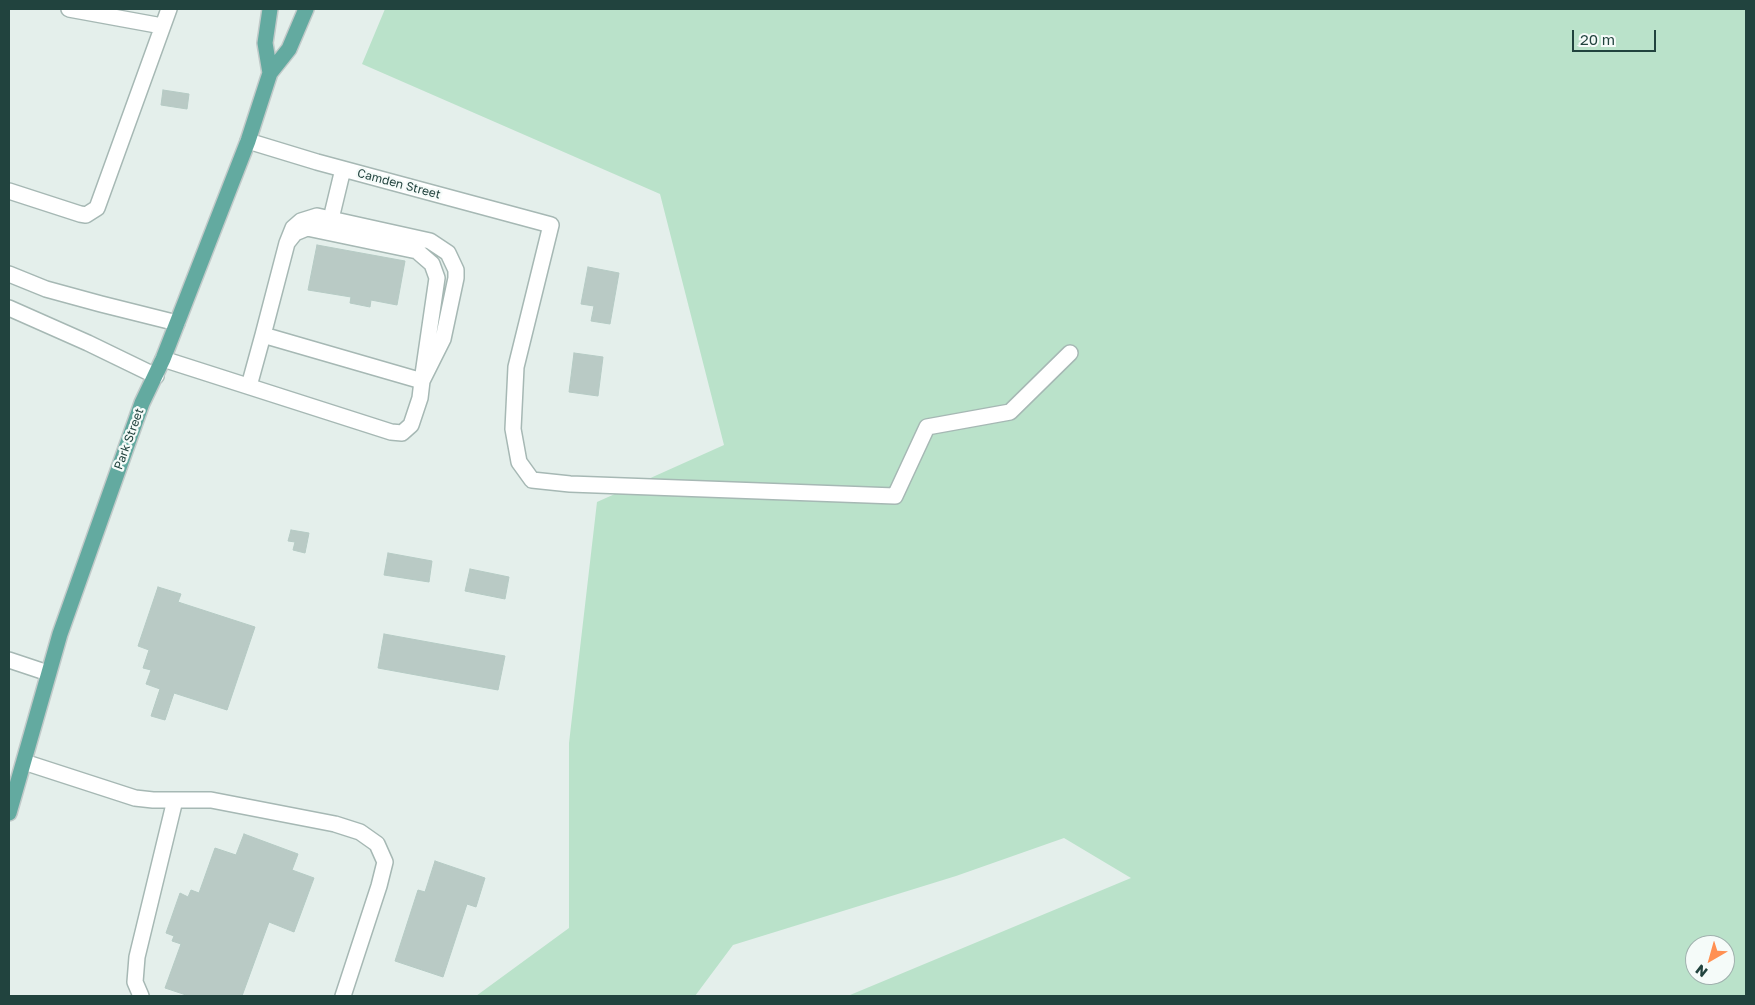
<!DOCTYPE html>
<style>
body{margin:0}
#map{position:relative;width:1755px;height:1005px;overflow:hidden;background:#e4efeb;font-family:"Golos Text",sans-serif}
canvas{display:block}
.frame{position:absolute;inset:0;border:10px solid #21433e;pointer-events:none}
.north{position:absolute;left:1685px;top:935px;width:50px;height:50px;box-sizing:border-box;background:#f5fbf9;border:1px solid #a0b1ae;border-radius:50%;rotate:218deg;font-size:14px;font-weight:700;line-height:20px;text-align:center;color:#21433e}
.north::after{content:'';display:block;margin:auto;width:18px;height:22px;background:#ff9052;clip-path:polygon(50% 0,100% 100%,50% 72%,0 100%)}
.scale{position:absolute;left:1572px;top:30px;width:84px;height:22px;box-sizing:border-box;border:2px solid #21433e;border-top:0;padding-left:6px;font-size:15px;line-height:18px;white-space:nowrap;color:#21433e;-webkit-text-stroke:4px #f5fbf9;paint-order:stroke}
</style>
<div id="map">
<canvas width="1755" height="1005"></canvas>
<div class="frame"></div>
<div class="north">N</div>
<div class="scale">20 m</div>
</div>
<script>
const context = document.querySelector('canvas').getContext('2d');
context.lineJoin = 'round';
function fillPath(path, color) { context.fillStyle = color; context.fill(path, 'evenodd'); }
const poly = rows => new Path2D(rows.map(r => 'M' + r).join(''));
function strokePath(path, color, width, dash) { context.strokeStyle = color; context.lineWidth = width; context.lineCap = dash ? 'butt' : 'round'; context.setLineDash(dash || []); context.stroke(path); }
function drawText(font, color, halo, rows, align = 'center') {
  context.font = font + ' "Golos Text",sans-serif'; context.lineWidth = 4.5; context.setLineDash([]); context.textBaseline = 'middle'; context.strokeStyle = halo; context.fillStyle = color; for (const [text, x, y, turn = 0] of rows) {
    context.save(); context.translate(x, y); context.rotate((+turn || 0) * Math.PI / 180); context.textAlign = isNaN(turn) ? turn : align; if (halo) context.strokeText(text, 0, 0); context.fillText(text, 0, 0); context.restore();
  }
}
const green = poly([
 [385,9,1746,9,1746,996,850,995,1131,878,1064,838,956,876,733,945,695,996,476,996,569,928,569,743,597,502,724,445,660,194,362,64],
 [1695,945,1725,945,1725,975,1695,975]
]);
const building = poly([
 [163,90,189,94,187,109,161,105,163,90],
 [317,245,405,261,397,305,371,300,370,307,350,303,351,297,308,290,317,245],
 [588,267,619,273,610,324,591,321,594,306,581,304,588,267],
 [574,353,603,357,598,396,569,392,574,353],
 [291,530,309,533,305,553,293,550,295,542,288,541,291,530],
 [388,553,432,561,429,582,384,575,388,553],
 [470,569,509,577,505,599,465,591,470,569],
 [158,587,181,594,178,602,255,627,227,710,174,693,165,720,151,716,160,689,146,684,151,670,143,668,149,650,138,646,158,587],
 [384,634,505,656,498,690,378,668,384,634],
 [244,834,298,854,292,870,314,878,294,932,269,922,242,996,189,996,165,988,181,944,172,941,174,936,166,933,180,893,188,897,191,890,199,893,215,848,236,855,244,834],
 [435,861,485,878,476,907,467,904,443,977,395,961,418,890,425,892,435,861]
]);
const minor = poly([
 [69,9,162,26],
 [248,141,317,162,551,225,516,367,513,429,519,462,532,480,570,484,895,496,927,427,1010,412,1070,353],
 [9,191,80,214,86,215,97,208,169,9],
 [329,227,343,169],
 [9,274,46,289,101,304,177,323],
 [9,308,88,343,156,376],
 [163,359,391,432,402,433,411,425,420,398,422,381,443,339,456,278,456,270,448,253,430,241,317,216,301,221,293,228,287,243],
 [249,386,263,335,287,243,295,233,307,228,417,251,432,264,437,278,422,381,263,335],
 [9,660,48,673],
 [24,762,135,798,153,800,211,800,335,824,360,832,377,844,385,862,379,886,343,996],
 [141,996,135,982,137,957,175,800]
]);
const major = poly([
 [270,73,265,43,270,9],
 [9,813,60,634,142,403,163,359,248,141,270,73,289,49,306,9]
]);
const streetNames = [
 ["Camden Street",399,184,15],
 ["Park Street",129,439,-70]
];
fillPath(green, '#bae2ca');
fillPath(building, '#b9cac5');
strokePath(building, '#b5cac4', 1);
strokePath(minor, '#a6b8b4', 18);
strokePath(major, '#c1cac9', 18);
strokePath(minor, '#fff', 15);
strokePath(major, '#63aaa0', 15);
drawText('12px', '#21433e', '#f5fbf9', streetNames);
</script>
